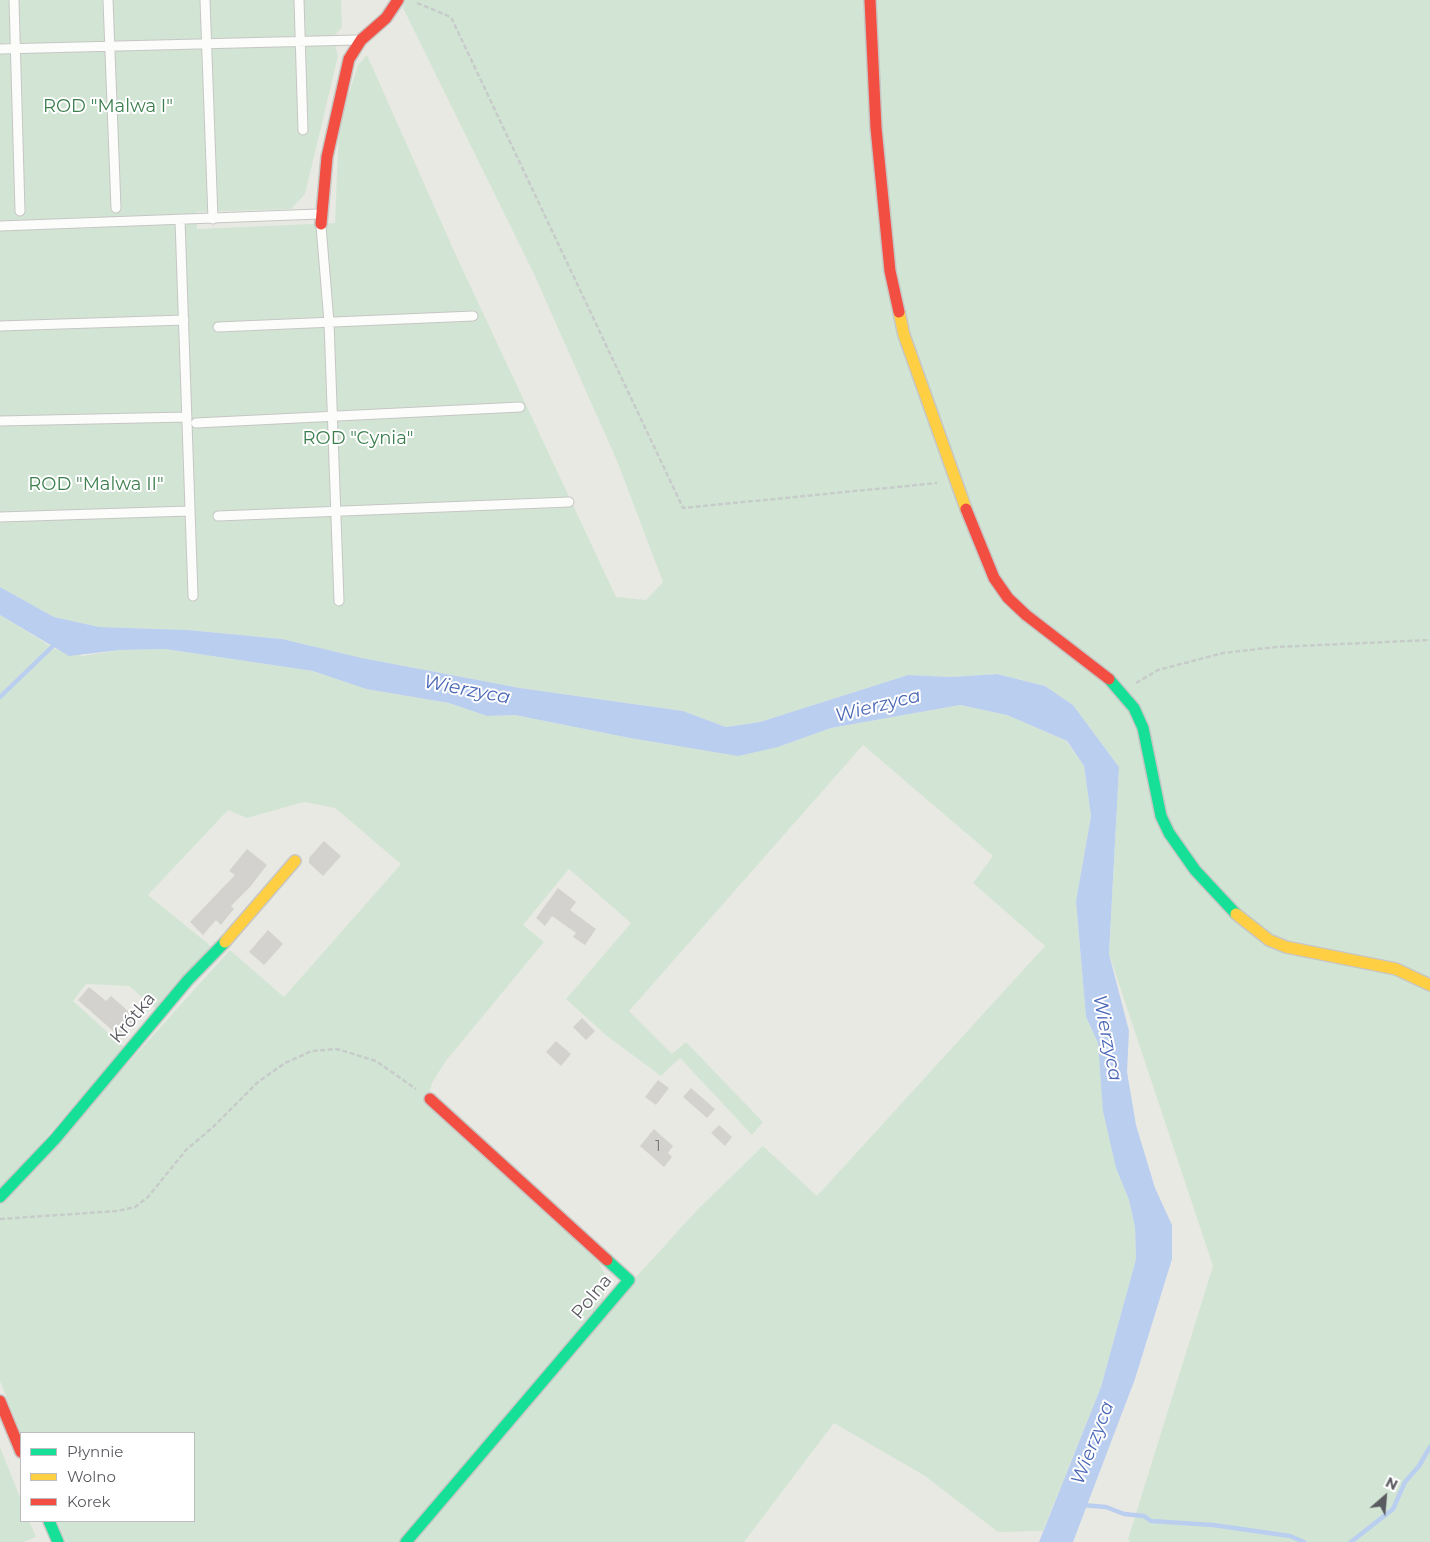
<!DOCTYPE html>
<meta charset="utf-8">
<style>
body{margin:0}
#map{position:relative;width:1430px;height:1542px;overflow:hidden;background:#e9e9e3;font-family:Montserrat,sans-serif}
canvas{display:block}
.legend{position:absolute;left:20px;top:1432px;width:175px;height:90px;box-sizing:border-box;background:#fff;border:1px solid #bdbdc0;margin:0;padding:6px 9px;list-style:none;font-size:15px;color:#5a5b61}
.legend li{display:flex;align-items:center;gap:10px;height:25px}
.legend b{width:25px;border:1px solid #bdbdc0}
.north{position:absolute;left:1360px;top:1472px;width:50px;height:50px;-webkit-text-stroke:4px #fff;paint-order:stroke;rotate:27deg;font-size:14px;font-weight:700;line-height:20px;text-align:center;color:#5a5b61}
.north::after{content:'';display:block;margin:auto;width:18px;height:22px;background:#5a5b61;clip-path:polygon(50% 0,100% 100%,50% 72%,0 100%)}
</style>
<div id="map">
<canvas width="1430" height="1542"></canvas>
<ul class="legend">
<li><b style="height:6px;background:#16e098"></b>Płynnie</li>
<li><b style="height:6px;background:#ffcf43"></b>Wolno</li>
<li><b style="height:6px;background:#f24e42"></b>Korek</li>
</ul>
<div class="north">N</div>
</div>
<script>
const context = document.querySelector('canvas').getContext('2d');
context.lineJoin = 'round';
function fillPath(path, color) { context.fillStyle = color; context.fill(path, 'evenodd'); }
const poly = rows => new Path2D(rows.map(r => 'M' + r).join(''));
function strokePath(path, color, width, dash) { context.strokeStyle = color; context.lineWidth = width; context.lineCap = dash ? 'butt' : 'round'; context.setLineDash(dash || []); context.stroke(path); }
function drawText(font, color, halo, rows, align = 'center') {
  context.font = font + ' Montserrat,sans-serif'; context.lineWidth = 4; context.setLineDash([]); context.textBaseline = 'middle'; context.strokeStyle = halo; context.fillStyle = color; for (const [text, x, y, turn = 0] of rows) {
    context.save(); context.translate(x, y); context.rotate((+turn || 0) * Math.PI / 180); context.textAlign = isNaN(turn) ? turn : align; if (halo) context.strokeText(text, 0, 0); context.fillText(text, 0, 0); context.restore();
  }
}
const green = poly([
 [0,0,341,0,342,27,334,36,334,41,338,56,305,194,291,209,196,212,197,229,335,223,339,125,358,65,367,55,454,251,616,597,646,600,663,582,617,461,534,274,403,8,405,0,1430,0,1430,1542,1131,1542,1128,1539,1213,1266,1109,954,1119,767,1073,705,1045,686,997,674,951,677,908,675,760,722,726,727,683,711,520,688,362,658,282,639,188,630,99,627,54,617,0,587],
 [0,615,55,649,83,656,120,650,165,649,313,671,366,689,449,703,487,716,515,715,630,738,679,746,778,747,831,728,960,705,1007,715,1066,741,1084,766,1091,816,1076,901,1086,1017,1098,1043,1116,1168,1129,1200,1135,1227,1136,1259,1101,1387,1043,1531,998,1532,925,1476,834,1423,744,1542,413,1542,637,1276,698,1209,763,1146,817,1196,1045,946,973,883,993,856,863,745,629,1011,672,1054,686,1042,763,1122,752,1135,680,1058,661,1076,607,1036,566,999,631,923,569,869,523,925,544,942,445,1062,432,1083,427,1103,596,1256,606,1277,603,1301,399,1542,66,1542,57,1521,194,1521,194,1433,21,1433,0,1381,0,1205,230,950,284,997,401,864,335,808,304,802,247,818,228,810,148,895,212,947,156,1009,129,986,86,984,73,1001,124,1047,0,1191],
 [0,1447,21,1500,21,1521,29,1521,36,1537,24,1542,0,1542]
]);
const water = poly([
 [0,587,54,617,99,627,188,630,282,639,362,658,520,688,683,711,726,727,760,722,908,675,951,677,997,674,1045,686,1073,705,1119,767,1109,954,1129,1031,1127,1072,1136,1125,1155,1188,1172,1225,1172,1259,1135,1379,1073,1542,1039,1542,1101,1387,1136,1259,1135,1227,1129,1200,1116,1168,1103,1111,1098,1043,1086,1017,1076,901,1091,816,1084,766,1067,741,1007,715,960,705,831,728,778,747,738,756,630,738,515,715,487,716,449,703,366,689,313,671,165,649,120,650,69,656,0,615]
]);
const stream = poly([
 [0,697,55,644],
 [1081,1505,1106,1507,1124,1514,1144,1516,1151,1521,1213,1525,1290,1536,1304,1542],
 [1351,1542,1393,1509,1405,1482,1419,1466,1430,1447]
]);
const building = poly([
 [324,841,341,856,323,876,309,863,309,858],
 [247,849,267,865,250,887,231,906,234,909,224,921,221,925,216,920,203,935,190,922,235,875,229,871],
 [558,888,576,902,570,910,596,929,585,945,573,937,576,933,552,916,545,926,536,918],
 [268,930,283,944,264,965,249,952],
 [89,987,106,1001,111,996,136,1018,122,1034,115,1029,113,1031,78,1000],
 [582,1018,595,1031,586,1040,573,1027],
 [556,1041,571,1054,561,1066,546,1052],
 [658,1080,669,1088,656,1105,645,1097],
 [691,1088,715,1109,707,1118,683,1097],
 [719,1125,732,1137,725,1146,711,1133],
 [654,1129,673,1146,668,1153,672,1157,664,1167,640,1146]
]);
const path = poly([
 [417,3,451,17,683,508,937,483],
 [1136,683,1158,670,1223,653,1276,647,1430,640],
 [0,1219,117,1211,135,1207,148,1197,186,1150,212,1128,258,1082,285,1063,312,1051,337,1049,376,1061,416,1089]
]);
const lane = poly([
 [14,0,20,211],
 [108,0,116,208],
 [205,0,213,219],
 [299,0,303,130],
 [0,49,356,40],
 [180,220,193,596],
 [0,226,319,214],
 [321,226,329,322,339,601],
 [0,326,184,320],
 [218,327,473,316],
 [0,421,187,417],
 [196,423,520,407],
 [218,516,569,502],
 [0,517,189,511]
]);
const fast = poly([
 [1109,679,1134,708,1143,728,1161,816,1169,833,1195,870,1236,914],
 [0,1197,55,1139,188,980,225,942],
 [49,1521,58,1542],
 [406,1542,629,1280,607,1260]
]);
const slow = poly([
 [899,312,904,335,966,509],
 [1236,914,1269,940,1286,947,1396,969,1430,985],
 [225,942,295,861]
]);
const jam = poly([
 [870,0,876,128,890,271,899,312],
 [321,224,327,157,349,59,361,40,386,18,398,0],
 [966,509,994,578,1008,598,1026,615,1109,679],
 [430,1099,607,1260],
 [0,1401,21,1452]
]);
const numberNames = [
 ["1",658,1147]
];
const parkNames = [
 ["ROD \"Malwa I\"",108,107],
 ["ROD \"Cynia\"",358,439],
 ["ROD \"Malwa II\"",96,485]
];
const streetNames = [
 ["Krótka",133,1018,-50],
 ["Polna",592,1297,-50]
];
const waterNames = [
 ["Wierzyca",467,690,11],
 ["Wierzyca",878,706,-14],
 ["Wierzyca",1107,1038,79],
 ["Wierzyca",1093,1443,-69]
];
fillPath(green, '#d2e5d4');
fillPath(water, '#bacef0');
strokePath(stream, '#bacef0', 4.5);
fillPath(building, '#d3d2ce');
strokePath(lane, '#c6c6c4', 11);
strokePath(fast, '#c6c6c5', 14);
strokePath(slow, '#c6c6c5', 14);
strokePath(jam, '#c6c6c5', 14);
strokePath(path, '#c7cbca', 2.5, [5, 2.5]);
strokePath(lane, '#fcfcfb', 9);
strokePath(fast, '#16e098', 11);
strokePath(slow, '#ffcf43', 11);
strokePath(jam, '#f24e42', 11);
drawText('15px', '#79797d', null, numberNames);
drawText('18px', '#3c7e4d', '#fff', parkNames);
drawText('18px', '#5a5b61', '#fff', streetNames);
drawText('italic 19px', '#4c69b7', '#fff', waterNames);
</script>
